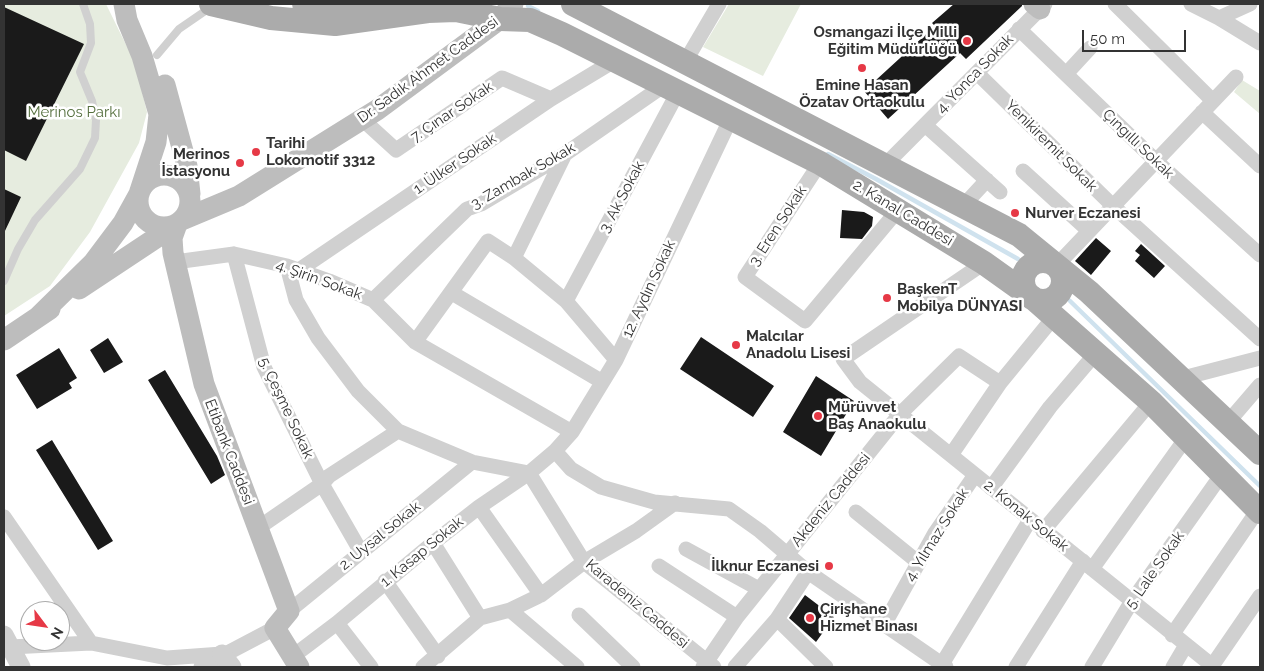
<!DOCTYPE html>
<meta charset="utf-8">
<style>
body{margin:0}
#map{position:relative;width:1264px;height:671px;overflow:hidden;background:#fff;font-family:Raleway,sans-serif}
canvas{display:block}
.frame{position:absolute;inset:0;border:5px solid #333;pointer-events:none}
.north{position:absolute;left:20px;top:601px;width:50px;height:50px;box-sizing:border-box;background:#fff;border:1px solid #adadad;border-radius:50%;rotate:121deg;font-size:14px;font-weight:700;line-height:20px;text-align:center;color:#333}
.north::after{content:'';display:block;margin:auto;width:18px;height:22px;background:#e63946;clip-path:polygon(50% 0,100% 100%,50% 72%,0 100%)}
.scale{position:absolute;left:1082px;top:30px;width:104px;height:22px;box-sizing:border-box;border:2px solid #333;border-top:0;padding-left:6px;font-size:15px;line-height:18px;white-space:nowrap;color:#333;-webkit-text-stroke:4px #fff;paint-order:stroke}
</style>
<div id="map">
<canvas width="1264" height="671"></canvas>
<div class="frame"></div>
<div class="north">N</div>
<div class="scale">50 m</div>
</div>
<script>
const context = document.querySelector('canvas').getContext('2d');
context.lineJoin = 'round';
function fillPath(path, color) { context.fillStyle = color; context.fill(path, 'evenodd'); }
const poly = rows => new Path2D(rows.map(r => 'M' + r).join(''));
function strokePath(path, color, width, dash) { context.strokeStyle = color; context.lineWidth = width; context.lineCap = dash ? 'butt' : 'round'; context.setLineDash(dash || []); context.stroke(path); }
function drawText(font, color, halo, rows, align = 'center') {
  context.font = font + ' Raleway,sans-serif'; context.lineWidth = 5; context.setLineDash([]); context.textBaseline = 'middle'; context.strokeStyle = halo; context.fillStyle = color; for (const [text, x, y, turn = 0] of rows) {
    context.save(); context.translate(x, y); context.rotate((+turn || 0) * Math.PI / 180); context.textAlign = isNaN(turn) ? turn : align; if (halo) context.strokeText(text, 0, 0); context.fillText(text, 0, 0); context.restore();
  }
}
const green = poly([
 [4,4,106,4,135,63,147,112,139,143,90,232,50,286,4,316],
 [729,4,801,4,763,76,703,47],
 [1242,80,1260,91,1260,114,1234,92]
]);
const stream = poly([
 [528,6,538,11],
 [828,154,876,179,1018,259],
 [1070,301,1260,486]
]);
const building = poly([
 [954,4,1022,4,1022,6,966,59,960,53,888,119,864,91,935,26,932,23],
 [4,7,84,44,26,161,4,150],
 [4,189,21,197,4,233],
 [842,210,864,212,873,217,872,226,862,239,840,238],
 [1096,238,1111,251,1091,275,1075,261],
 [1141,244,1165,266,1154,278,1135,261,1140,255,1135,251],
 [701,337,774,386,753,417,680,369],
 [108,338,123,362,104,373,90,350],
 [59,348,77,378,69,383,72,388,37,409,16,375],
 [165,370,217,456,225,475,211,484,148,380],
 [816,376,854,401,821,456,783,432],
 [52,440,113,541,98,550,36,450],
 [805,595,834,617,816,642,789,618]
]);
const service = poly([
 [157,55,179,29,211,7],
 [4,281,18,249,35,220,80,169,95,138,96,120,92,101,80,72,91,43,90,24,83,4]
]);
const minor = poly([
 [1115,4,1213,101],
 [1191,4,1219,18,1250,4],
 [1219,18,1260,43],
 [1019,29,1156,161,1260,255],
 [685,62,719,4],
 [977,73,1113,206,1260,339],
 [1066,74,1090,48],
 [1202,112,1260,166],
 [362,119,396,150,502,78,551,99],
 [925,125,1000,192],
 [820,163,745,277,805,321,898,210],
 [885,165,1045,4],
 [1023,171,1089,231],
 [963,206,987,180],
 [234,254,264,367,322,484,361,552],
 [514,258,565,154],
 [175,262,234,254,287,266,329,281,373,300,415,342,572,432],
 [984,263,843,359,860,382,1214,667],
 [287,266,296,300,318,338,358,391,398,431,472,462,529,473,584,562,714,667],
 [1056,266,1236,77],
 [299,270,551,99,614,61],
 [452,293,601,381],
 [373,300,467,209,481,204,565,154,663,86],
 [566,301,678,92],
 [415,342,488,241,514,258,566,301,616,360],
 [1183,378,1260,358],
 [1229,421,1260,385],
 [555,451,571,469,601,487,654,502,729,509,760,531,808,572,946,667],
 [951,455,1000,383,1054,317],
 [991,488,1050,407,1096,353],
 [479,507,541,595],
 [856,512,919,563],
 [4,517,91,643],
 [258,528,322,484,329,476,398,431],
 [1043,531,1151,402],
 [433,543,480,618],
 [686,549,759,589],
 [659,566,737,617],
 [1092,569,1186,438],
 [385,581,438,656],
 [510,610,577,667],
 [289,611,472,462],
 [579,615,633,667],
 [777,619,826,667],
 [337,623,371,667],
 [885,623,935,533,975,475],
 [1172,635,1258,510],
 [10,647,91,643,167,658,222,654],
 [292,657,337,623,433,543,479,507,529,473,555,451,572,432,616,360,731,118],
 [942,664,1030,520],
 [1212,666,1260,596],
 [201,667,275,628],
 [423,667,480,618,510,610,541,595,584,562,636,531,675,503],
 [703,667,737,617,900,414,959,356,1000,383],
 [735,667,777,619,808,572],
 [1016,667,1083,561],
 [1092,667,1132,601,1222,474],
 [1173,667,1186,645]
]);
const tertiary = poly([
 [4,635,21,667],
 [222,654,232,667]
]);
const secondary = poly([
 [1034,4,1040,9],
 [165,85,187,166,190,194],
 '138 201a26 26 0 1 1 52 0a26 26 0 1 1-52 0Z',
 [184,219,239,196,377,110,500,19,513,4],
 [177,224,172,238,173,253,204,384,289,611,275,628,299,667],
 [79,289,177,224],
 [38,317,93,263,123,223,139,194,156,142,159,114,142,56,127,20,124,4],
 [4,340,50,309]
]);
const primary = poly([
 [211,4,271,18,335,24,428,11,456,10,500,19,530,20,562,34,820,163,984,263,1033,298,1151,402,1260,512],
 [304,4,335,6,377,4],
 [573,4,1019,235,1089,292,1260,453],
 '1023 281a20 20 0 1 1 40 0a20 20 0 1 1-40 0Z'
]);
const markers = [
 [967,41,5,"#e63946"],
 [862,68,5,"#e63946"],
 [256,152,5,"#e63946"],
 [240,163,5,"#e63946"],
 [1015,213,5,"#e63946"],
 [887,298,5,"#e63946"],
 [736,345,5,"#e63946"],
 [818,416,5,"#e63946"],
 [829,566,5,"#e63946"],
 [810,618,5,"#e63946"]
];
const poiNames = [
 ["Osmangazi İlçe Milli",957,32,"right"],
 ["Eğitim Müdürlüğü",957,49,"right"],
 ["Emine Hasan",862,85,"center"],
 ["Özatav Ortaokulu",862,102,"center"],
 ["Tarihi",266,143],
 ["Lokomotif 3312",266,160],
 ["Merinos",230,154,"right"],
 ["İstasyonu",230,171,"right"],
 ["Nurver Eczanesi",1025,213],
 ["BaşkenT",897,289],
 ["Mobilya DÜNYASI",897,306],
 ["Malcılar",746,336],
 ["Anadolu Lisesi",746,353],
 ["Mürüvvet",828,407],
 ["Baş Anaokulu",828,424],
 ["İlknur Eczanesi",819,566,"right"],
 ["Çirişhane",820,609],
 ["Hizmet Binası",820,626]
];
const streetNames = [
 ["Dr. Sadık Ahmet Caddesi",428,70,-36],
 ["4. Yonca Sokak",975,74,-46],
 ["7. Çınar Sokak",452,112,-34],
 ["Çıngıllı Sokak",1138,144,44],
 ["Yenikiremit Sokak",1051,146,45],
 ["1. Ülker Sokak",455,164,-34],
 ["3. Zambak Sokak",523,176,-30],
 ["3. Ak Sokak",622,197,-62],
 ["2. Kanal Caddesi",903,213,31],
 ["3. Eren Sokak",778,226,-57],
 ["4. Şirin Sokak",319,280,20],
 ["12. Aydın Sokak",649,289,-65],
 ["5. Çeşme Sokak",286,408,65],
 ["Etibank Caddesi",229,452,69],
 ["Akdeniz Caddesi",831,500,-51],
 ["2. Konak Sokak",1026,516,39],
 ["4. Yılmaz Sokak",937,535,-58],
 ["2. Uysal Sokak",380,536,-39],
 ["1. Kasap Sokak",422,552,-39],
 ["5. Lale Sokak",1155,570,-55],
 ["Karadeniz Caddesi",637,604,40]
];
const parkNames = [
 ["Merinos Parkı",74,112]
];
fillPath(green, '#e6ecdf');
strokePath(stream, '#cfe2ee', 4.5);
fillPath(building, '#1a1a1a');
strokePath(service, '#d0d0d0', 8);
strokePath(minor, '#d0d0d0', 15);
strokePath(tertiary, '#d0d0d0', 19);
strokePath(secondary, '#bdbdbd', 21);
strokePath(primary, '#ababab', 24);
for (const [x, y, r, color] of markers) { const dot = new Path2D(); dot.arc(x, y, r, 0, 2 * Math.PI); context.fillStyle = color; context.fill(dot); strokePath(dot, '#fff', 2); }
drawText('bold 15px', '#333', '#fff', poiNames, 'left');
drawText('15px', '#333', '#fff', streetNames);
drawText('15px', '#56703f', '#fff', parkNames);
</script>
